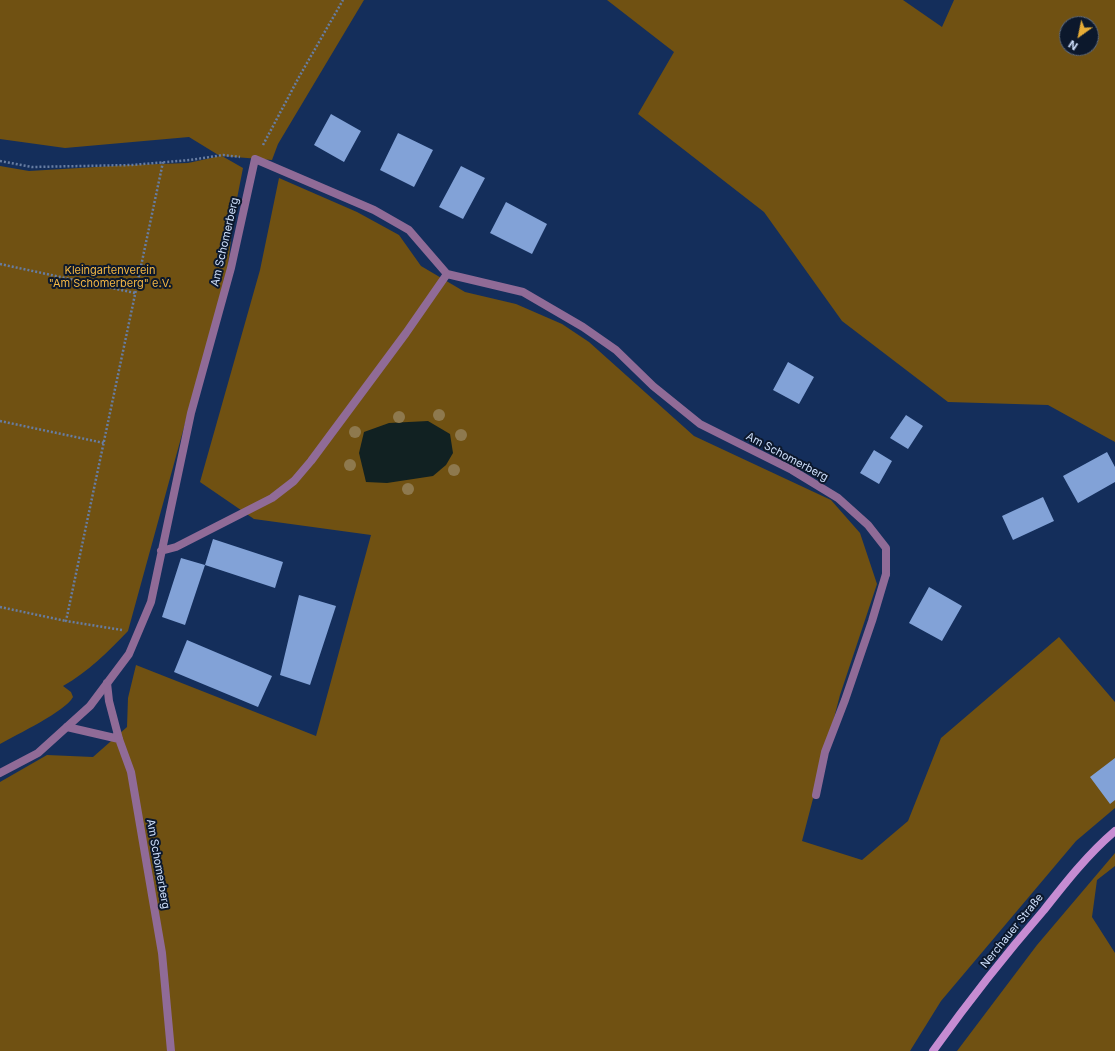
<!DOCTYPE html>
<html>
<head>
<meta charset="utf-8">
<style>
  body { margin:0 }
  #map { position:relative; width:1115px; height:1051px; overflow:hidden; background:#142e5b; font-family:Inter,sans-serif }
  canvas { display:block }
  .north { position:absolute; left:1059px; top:16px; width:40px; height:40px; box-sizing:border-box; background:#0c182c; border:1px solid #5a687f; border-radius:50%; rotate:213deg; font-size:11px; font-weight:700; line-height:16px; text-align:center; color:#cfe0fc }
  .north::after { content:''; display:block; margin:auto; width:14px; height:18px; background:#e7ac36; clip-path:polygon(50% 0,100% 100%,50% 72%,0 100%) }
</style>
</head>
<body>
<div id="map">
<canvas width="1115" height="1051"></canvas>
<div class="north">N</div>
</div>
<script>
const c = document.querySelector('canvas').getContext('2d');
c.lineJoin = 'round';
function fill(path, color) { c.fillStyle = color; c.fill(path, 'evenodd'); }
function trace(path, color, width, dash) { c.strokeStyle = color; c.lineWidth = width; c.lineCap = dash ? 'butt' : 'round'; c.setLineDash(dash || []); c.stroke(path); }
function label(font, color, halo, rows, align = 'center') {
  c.font = font + ' Inter,sans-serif'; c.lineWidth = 4; c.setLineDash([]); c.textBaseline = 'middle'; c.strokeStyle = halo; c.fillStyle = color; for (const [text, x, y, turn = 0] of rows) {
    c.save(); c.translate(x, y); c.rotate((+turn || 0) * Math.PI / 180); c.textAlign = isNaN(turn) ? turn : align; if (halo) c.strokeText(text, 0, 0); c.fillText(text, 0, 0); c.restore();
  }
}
const green = new Path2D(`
  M0,0H364L278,144L272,160L222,156L243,168L233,219L228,267L128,631C109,651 88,672 63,686L71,692L73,697C66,711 16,735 0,744V166L29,171L129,165L188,163L220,156L189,137L65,148L0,139Z
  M607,0H903L942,27L954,0H1115V442L1048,405L948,402L842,321L764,212L638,114L674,52ZM1067,24H1091V48H1067Z
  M279,178L357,212L399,235L421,266L465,292L516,304L562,324L589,342L694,436L831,500L860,533L877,584L840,695L802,841L862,860L908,821L941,738L1059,637L1115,702V808L1076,841L941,1001L910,1051H0V782L47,755L93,757L127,727L128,698L136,665L316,736L371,535L254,519L200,482L260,270Z
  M1115,853V866L1097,880L1092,917L1115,953V1051H957L1037,945Z`);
const water = new Path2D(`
  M428,421L450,434L453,453L446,465L433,476L387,483L366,482L359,453L364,432L389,423Z`);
const building = new Path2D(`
  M331,114L361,131L344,162L314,145Z
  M398,133L433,150L414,187L380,170Z
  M461,166L485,178L463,219L439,207Z
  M506,202L547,224L532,254L490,233Z
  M788,362L814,377L799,404L773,390Z
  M906,415L923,426L908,449L890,438Z
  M874,450L892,461L879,484L860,473Z
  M1107,452L1115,467V482L1078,503L1063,476Z
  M1043,497L1054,521L1013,540L1002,516Z
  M213,539L283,562L275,588L205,565L185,625L162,617L181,558L205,565Z
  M929,587L962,606L942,641L909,623Z
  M299,595L336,606L310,685L280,675Z
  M187,640L272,676L258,707L174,672Z
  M1115,758V800L1110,804L1090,777Z`);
const path = new Path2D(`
  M263,145L299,77L343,0
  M0,161L32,167L132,165L190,160L223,155L240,157
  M0,264L135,293
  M0,421L104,443
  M0,607L66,621
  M122,630L66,621L163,162`);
const lane = new Path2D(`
  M107,683L109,701L119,739L131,772L152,895L162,953L171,1051
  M67,727L119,739
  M816,795L825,752L845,700L872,621L886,574`);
const street = new Path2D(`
  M161,551L176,547L272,498L294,481L311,461L406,333L447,274L523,292L583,327L616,350L653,386L700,424L792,470L838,498L868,525L886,548V574
  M0,773L38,753L90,706L129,654L151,602L191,413L231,268L255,159L374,210L409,230L447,274`);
const secondary = new Path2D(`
  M933,1051C968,1002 1005,955 1044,910C1066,882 1088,854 1115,831`);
const trees = [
  [439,415],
  [399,417],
  [355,432],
  [461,435],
  [350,465],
  [454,470],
  [408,489]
];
const streetNames = [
  ["Am Schomerberg",225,242,-77],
  ["Am Schomerberg",787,457,28],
  ["Am Schomerberg",158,864,80],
  ["Nerchauer Straße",1012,931,-51]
];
const parkNames = [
  ["Kleingartenverein",110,271],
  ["\"Am Schomerberg\" e.V.",110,284]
];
fill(green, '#705112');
fill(water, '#112122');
fill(building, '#82a2d7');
trace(path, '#677da2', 2.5, [2, 2]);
trace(lane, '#906b97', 8);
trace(street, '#906b97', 8);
trace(secondary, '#c68cd2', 8);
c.fillStyle = '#8e794e';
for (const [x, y] of trees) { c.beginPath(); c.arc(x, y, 6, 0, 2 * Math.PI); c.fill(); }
label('11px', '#cfe0fc', '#0c182c', streetNames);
label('11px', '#f2b644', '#0c182c', parkNames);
</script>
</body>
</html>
